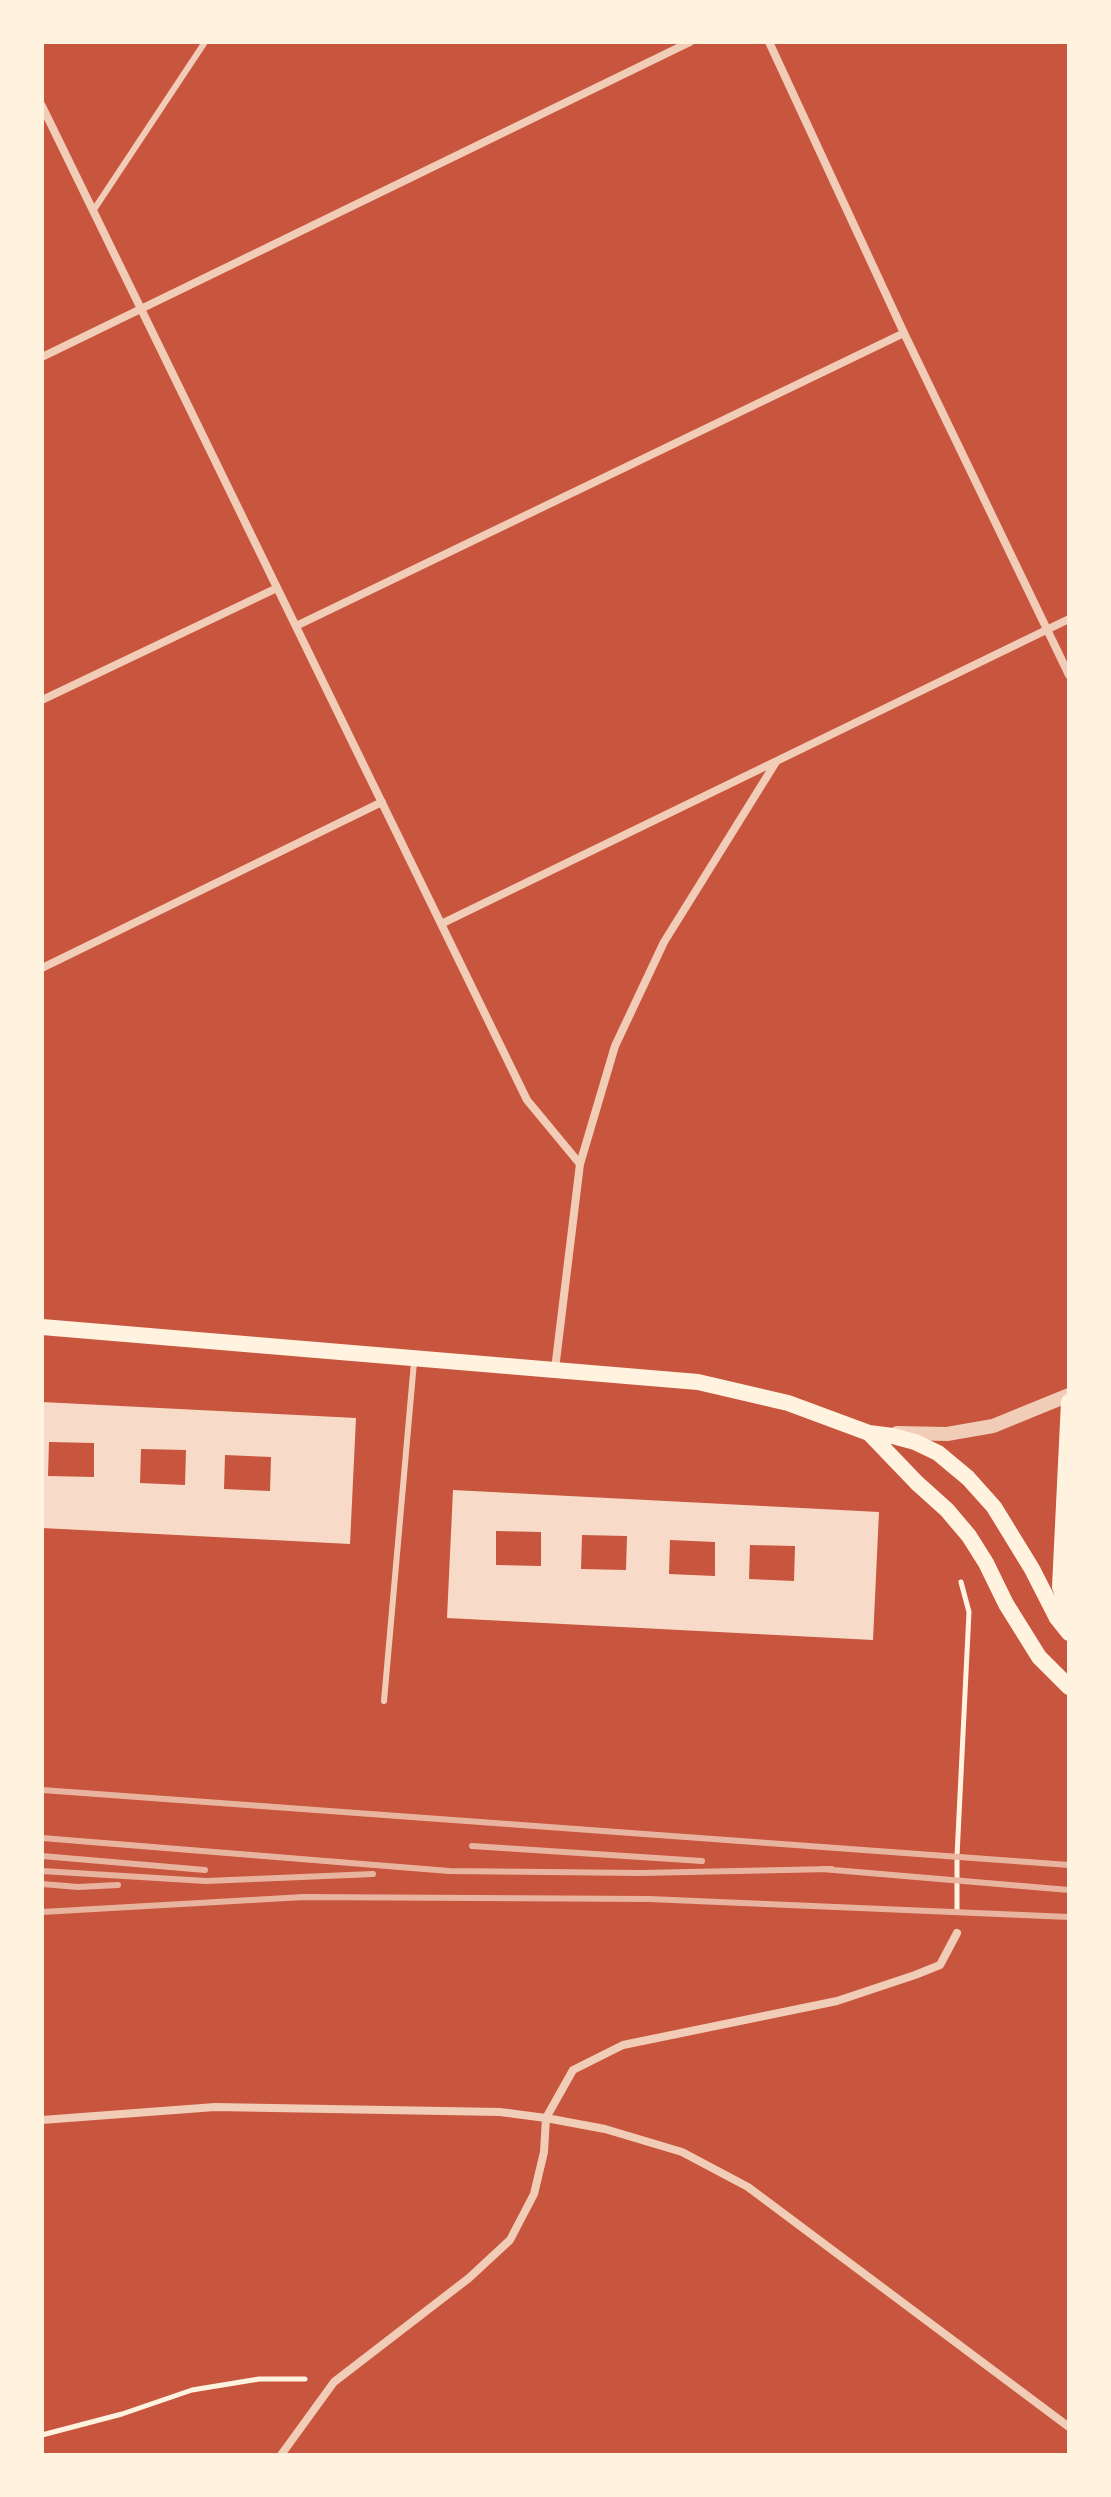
<!DOCTYPE html>
<html>
<head>
<meta charset="utf-8">
<style>
  body { margin:0 }
  #map { position:relative; width:1111px; height:2497px; overflow:hidden; background:#c8553d; font-family:"Golos Text",sans-serif }
  canvas { display:block }
  .frame { position:absolute; inset:0; border:44px solid #fff3e0; pointer-events:none }
</style>
</head>
<body>
<div id="map">
<canvas width="1111" height="2497"></canvas>
<div class="frame"></div>
</div>
<script>
const c = document.querySelector('canvas').getContext('2d');
c.lineJoin = 'round';
function fill(path, color) { c.fillStyle = color; c.fill(path, 'evenodd'); }
function trace(path, color, width, dash) { c.strokeStyle = color; c.lineWidth = width; c.lineCap = dash ? 'butt' : 'round'; c.setLineDash(dash || []); c.stroke(path); }
const building = new Path2D(`
  M42,1402L356,1418L350,1544L42,1528ZM49,1442L94,1443V1477L48,1476ZM141,1449L186,1450L185,1485L140,1483ZM225,1455L271,1457L270,1491L224,1489Z
  M453,1490L879,1512L873,1640L447,1618ZM496,1531L541,1532V1566L496,1565ZM582,1535L627,1536L626,1570L581,1569ZM670,1540L715,1542V1576L669,1574ZM750,1545L795,1546L794,1581L749,1579Z`);
const path = new Path2D(`
  M957,1910V1856L969,1612L961,1582
  M42,2435L122,2414L192,2390L259,2379H305`);
const service = new Path2D(`
  M93,211L205,42
  M384,1701L414,1362`);
const minor = new Path2D(`
  M769,42L904,333L1069,675
  M42,106L527,1100L580,1164
  M42,357L690,42
  M296,626L904,333
  M42,700L277,588
  M441,924L1069,619
  M42,968L382,802
  M555,1369L580,1164L615,1046L664,942L776,762
  M42,2120L215,2107L500,2112L546,2118L605,2129L682,2152L748,2187L1069,2427
  M281,2455L334,2382L469,2278L510,2240L534,2194L544,2152L546,2118L573,2070L623,2045L837,2001L915,1975L940,1965L957,1933`);
const tertiary = new Path2D(`
  M897,1433L947,1434L993,1426L1069,1395`);
const secondary = new Path2D(`
  M42,1327L698,1382L788,1403L869,1433L893,1436L915,1442L938,1453L968,1478L994,1507L1032,1569L1057,1618L1069,1633
  M1069,1402L1060,1587L1069,1611
  M869,1433L917,1483L947,1510L969,1536L986,1563L1006,1604L1039,1657L1069,1687`);
const rail = new Path2D(`
  M42,1790L1069,1865
  M42,1838L449,1871L641,1873L832,1869
  M472,1846L702,1861
  M42,1856L205,1870
  M822,1869L1069,1890
  M42,1871L206,1881L373,1874
  M42,1884L78,1887L118,1885
  M42,1912L304,1897L649,1899L1069,1917`);
fill(building, '#f7dbc8');
trace(path, '#fff3e0', 5);
trace(service, '#f1ccb7', 6);
trace(minor, '#f1ccb7', 8);
trace(tertiary, '#f1ccb7', 14);
trace(secondary, '#fff3e0', 16);
trace(rail, '#e9b49f', 6);
</script>
</body>
</html>
